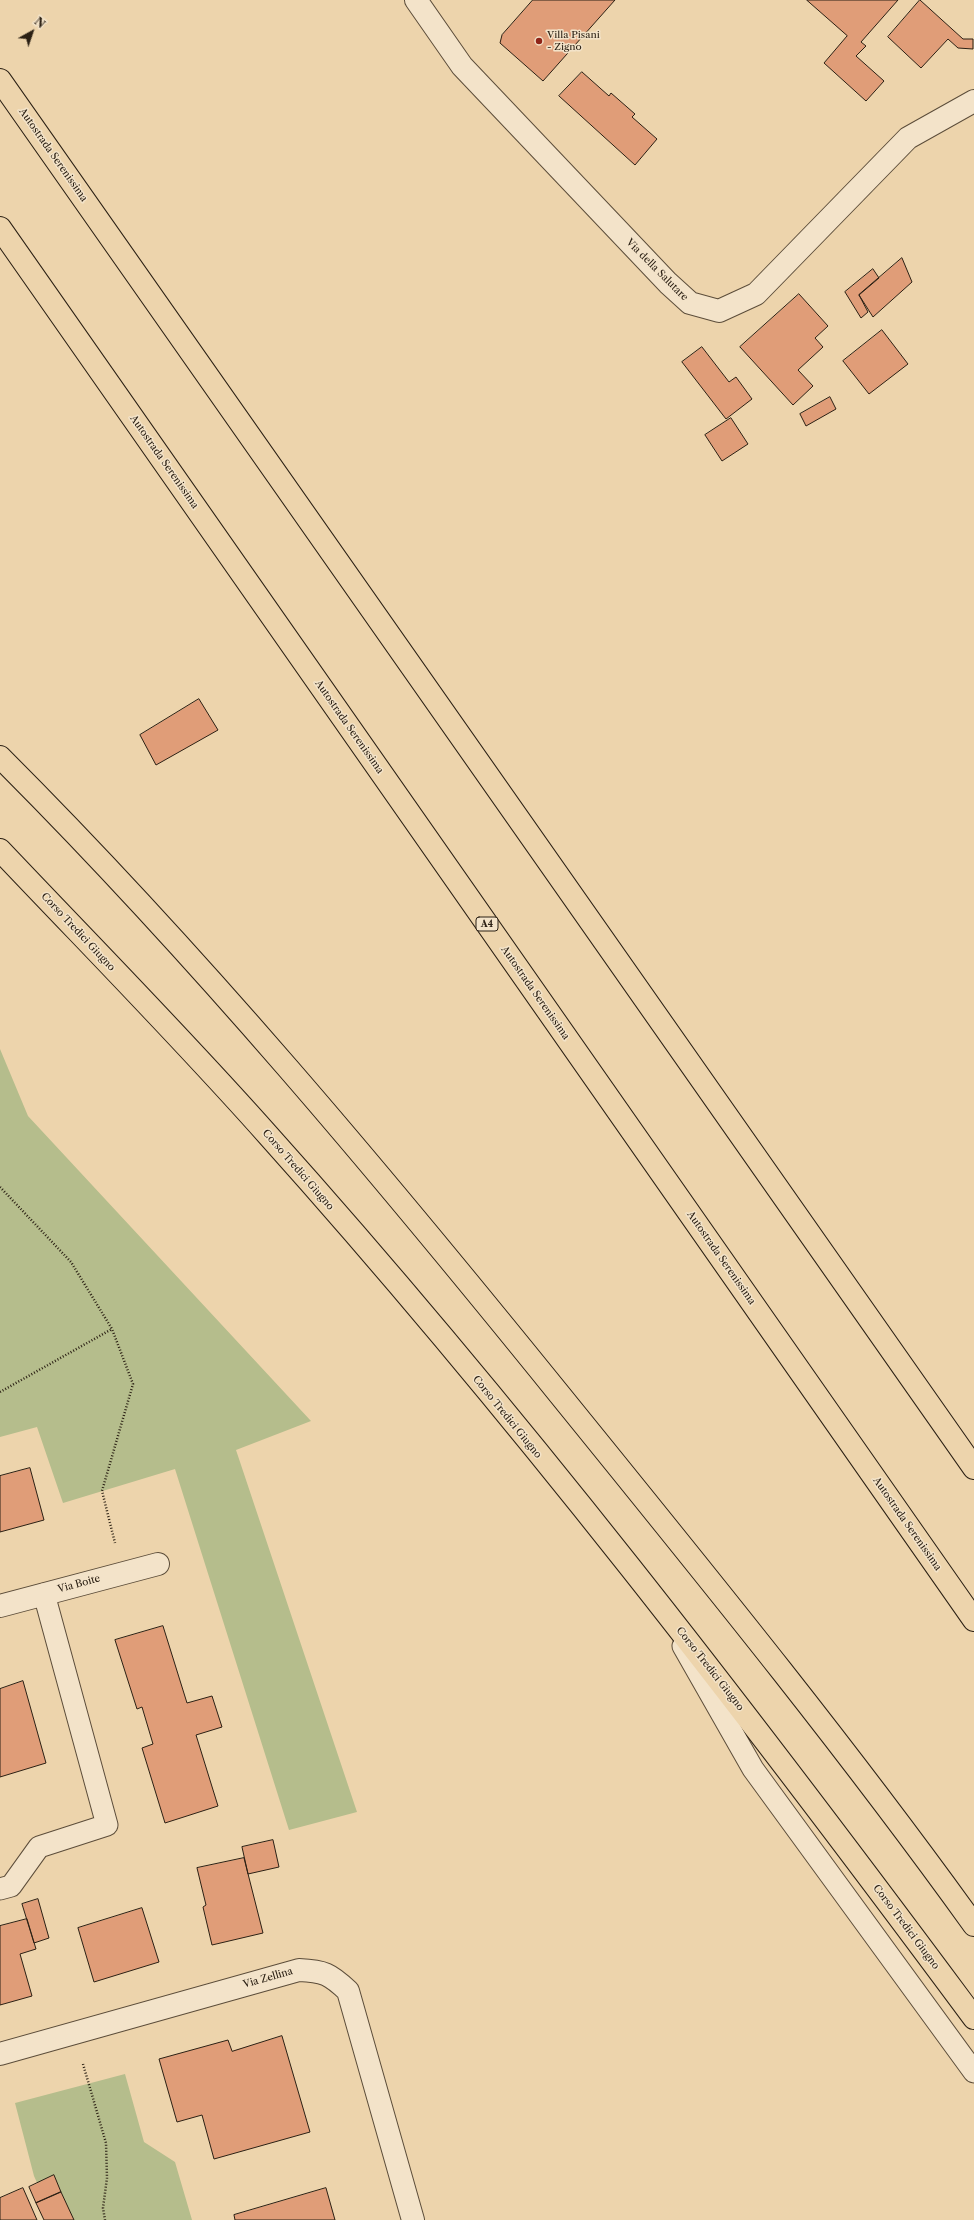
<!DOCTYPE html>
<html>
<head>
<meta charset="utf-8">
<style>
  body { margin:0 }
  #map { position:relative; width:974px; height:2220px; overflow:hidden; background:#edd4ac; font-family:"Libre Caslon Text",serif }
  canvas { display:block }
  .north { position:absolute; left:12px; top:12px; width:40px; height:40px; -webkit-text-stroke:3px #f3e3c9; paint-order:stroke; rotate:40deg; font-size:11px; font-weight:700; line-height:16px; text-align:center; color:#2b2014 }
  .north::after { content:''; display:block; margin:auto; width:14px; height:18px; background:#2b2014; clip-path:polygon(50% 0,100% 100%,50% 72%,0 100%) }
</style>
</head>
<body>
<div id="map">
<canvas width="974" height="2220"></canvas>
<div class="north">N</div>
</div>
<script>
const c = document.querySelector('canvas').getContext('2d');
c.lineJoin = 'round';
function fill(path, color) { c.fillStyle = color; c.fill(path, 'evenodd'); }
function trace(path, color, width, dash) { c.strokeStyle = color; c.lineWidth = width; c.lineCap = dash ? 'butt' : 'round'; c.setLineDash(dash || []); c.stroke(path); }
function label(font, color, halo, rows, align = 'center') {
  c.font = font + ' "Libre Caslon Text",serif'; c.lineWidth = 3; c.setLineDash([]); c.textBaseline = 'middle'; c.strokeStyle = halo; c.fillStyle = color; for (const [text, x, y, turn = 0] of rows) {
    c.save(); c.translate(x, y); c.rotate((+turn || 0) * Math.PI / 180); c.textAlign = isNaN(turn) ? turn : align; if (halo) c.strokeText(text, 0, 0); c.fillText(text, 0, 0); c.restore();
  }
}
const green = new Path2D(`
  M0,1049L28,1116L311,1421L236,1450L357,1812L289,1830L175,1469L63,1503L37,1427L0,1437Z
  M125,2074L144,2142L175,2162L192,2220H54L34,2176L15,2103Z`);
const building = new Path2D(`
  M533,0H615L543,81L500,43L502,35Z
  M807,0H898L861,42L866,46L856,56L884,81L866,101L824,63L847,36Z
  M920,0L963,39H973V49L958,48L948,39L921,68L888,37Z
  M582,72L609,96L611,93L635,114L632,117L657,139L635,165L559,96Z
  M902,258L912,282L873,317L859,295Z
  M873,269L879,278L859,295L868,312L861,318L845,292Z
  M799,294L828,326L815,338L823,347L798,370L813,386L793,405L740,347Z
  M882,330L908,364L869,394L843,361Z
  M702,347L729,382L736,377L752,399L726,419L682,362Z
  M830,397L836,409L806,426L800,414Z
  M731,418L748,444L722,461L705,435Z
  M199,699L218,730L156,765L140,735Z
  M30,1468L44,1520L0,1532V1476Z
  M163,1626L187,1703L212,1696L222,1727L196,1735L218,1806L165,1823L142,1748L153,1744L142,1707L137,1709L115,1640Z
  M23,1681L46,1763L0,1777V1689Z
  M273,1840L279,1867L248,1874L242,1847Z
  M244,1858L263,1933L212,1945L203,1907L206,1905L197,1868Z
  M38,1899L49,1938L34,1943L22,1904Z
  M142,1908L159,1962L94,1982L78,1928Z
  M27,1919L36,1949L20,1954L32,1996L0,2005V1926Z
  M282,2036L310,2132L214,2159L202,2115L177,2122L159,2059L228,2040L232,2051Z
  M54,2175L61,2192L36,2203L29,2187Z
  M23,2188L37,2220H0V2198Z
  M326,2188L335,2220H235L234,2215Z
  M61,2192L74,2220H44L36,2203Z`);
const path = new Path2D(`
  M0,1187L71,1262L112,1329L133,1384L102,1491L115,1543
  M0,1392L112,1329
  M83,2064L106,2143L107,2178L103,2208L105,2220`);
const lane = new Path2D(`
  M683,1646L753,1769L974,2072
  M0,1889L11,1886L39,1847L107,1825L44,1594`);
const street = new Path2D(`
  M416,0L462,66L668,283L690,303L719,311L756,294L908,138L974,101
  M0,1606L158,1564
  M0,2054L299,1970C324,1971 330,1974 348,1991L413,2220`);
const highway = new Path2D(`
  M0,80L974,1468
  M0,228L974,1620
  M0,757C200,957 382,1175 560,1395C701,1569 843,1743 974,1925
  M0,850C89,944 181,1037 267,1134C519,1415 749,1715 974,2018`);
const markers = [
  [539,41,4,"#8f2418"]
];
const shields = [
  [487,924,22]
];
const shieldNames = [
  ["A4",487,924]
];
const poiNames = [
  ["Villa Pisani",547,35],
  ["- Zigno",547,47]
];
const streetNames = [
  ["Autostrada Serenissima",53,155,55],
  ["Via della Salutare",657,270,45],
  ["Autostrada Serenissima",164,462,55],
  ["Autostrada Serenissima",349,727,55],
  ["Corso Tredici Giugno",78,932,47],
  ["Autostrada Serenissima",535,993,55],
  ["Corso Tredici Giugno",298,1170,49],
  ["Autostrada Serenissima",721,1258,55],
  ["Corso Tredici Giugno",507,1417,51],
  ["Autostrada Serenissima",907,1524,55],
  ["Via Boite",79,1584,-15],
  ["Corso Tredici Giugno",710,1669,52],
  ["Corso Tredici Giugno",906,1927,53],
  ["Via Zellina",268,1978,-16]
];
fill(green, '#b5bd8c');
fill(building, '#e09d78');
trace(building, '#2b2014', 1);
trace(lane, '#5c4d3a', 23);
trace(street, '#5c4d3a', 24);
trace(highway, '#2b2014', 24);
trace(path, '#2b2014', 2.5, [1, 2]);
trace(lane, '#f3e3c9', 21);
trace(street, '#f3e3c9', 22);
trace(highway, '#edd4ac', 22);
for (const [x, y, r, color] of markers) { const dot = new Path2D(); dot.arc(x, y, r, 0, 2 * Math.PI); c.fillStyle = color; c.fill(dot); trace(dot, '#f3e3c9', 1.5); }
for (const [x, y, w] of shields) { const box = new Path2D(); box.roundRect(x - w / 2, y - 7, w, 14, 3); c.fillStyle = '#f3e3c9'; c.fill(box); trace(box, '#2b2014', 1); }
label('bold 9px', '#2b2014', null, shieldNames);
label('10px', '#2b2014', '#f3e3c9', poiNames, 'left');
label('10px', '#2b2014', '#f3e3c9', streetNames);
</script>
</body>
</html>
